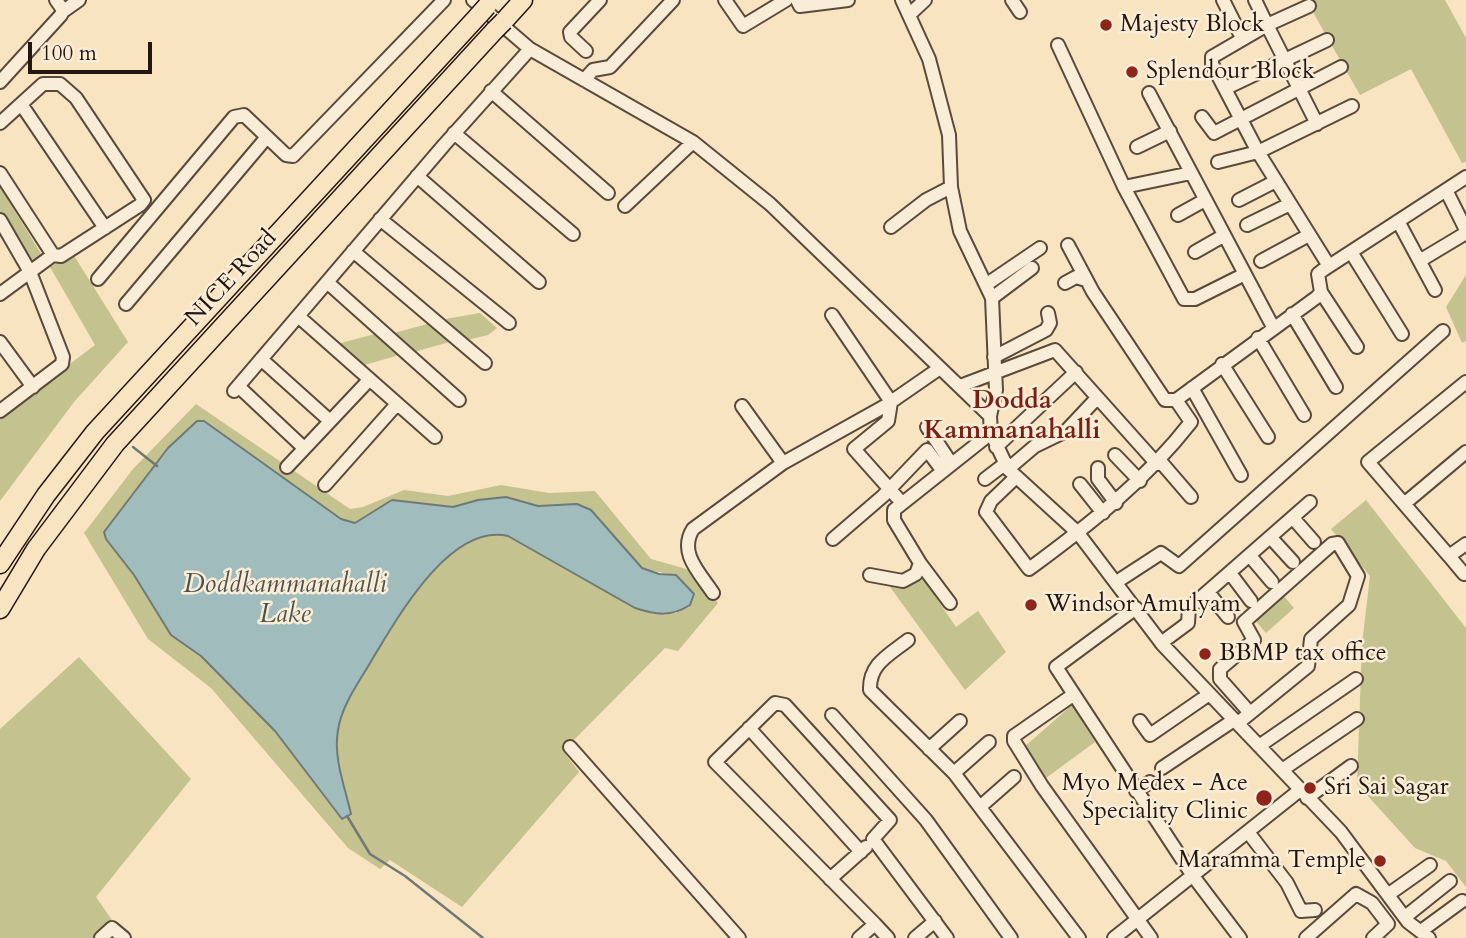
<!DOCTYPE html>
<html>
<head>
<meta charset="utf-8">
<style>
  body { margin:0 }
  #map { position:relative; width:1466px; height:938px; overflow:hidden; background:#f8e4c1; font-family:Cardo,serif }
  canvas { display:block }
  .scale { position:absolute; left:28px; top:42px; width:124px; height:32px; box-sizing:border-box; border:4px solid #251610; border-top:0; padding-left:9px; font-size:21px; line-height:24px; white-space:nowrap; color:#251610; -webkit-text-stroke:5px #faedd7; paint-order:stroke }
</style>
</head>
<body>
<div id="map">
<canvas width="1466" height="938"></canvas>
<div class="scale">100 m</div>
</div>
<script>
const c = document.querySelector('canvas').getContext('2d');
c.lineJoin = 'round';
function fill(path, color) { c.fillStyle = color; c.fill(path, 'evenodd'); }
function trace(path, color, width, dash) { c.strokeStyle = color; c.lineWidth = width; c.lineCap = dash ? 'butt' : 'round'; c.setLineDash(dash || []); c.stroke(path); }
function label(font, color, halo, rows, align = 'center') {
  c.font = font + ' Cardo,serif'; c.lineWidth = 5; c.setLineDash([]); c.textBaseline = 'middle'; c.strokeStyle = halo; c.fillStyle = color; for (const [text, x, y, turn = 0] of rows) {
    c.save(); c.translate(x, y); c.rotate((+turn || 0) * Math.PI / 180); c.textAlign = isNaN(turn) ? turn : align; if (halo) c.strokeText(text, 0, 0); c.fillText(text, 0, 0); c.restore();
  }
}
const green = new Path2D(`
  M1306,0H1445L1466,38V162L1462,163L1411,69L1360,95Z
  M0,187L43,257L32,266L16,233L0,212Z
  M73,254L128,342L74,402L0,501V417L95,345L50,267Z
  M1466,275V341L1462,343L1446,307Z
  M480,313L497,328L488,335L467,340L445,319Z
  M431,323L453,341L414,352L394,333Z
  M379,333L403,354L361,366L337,344Z
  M196,404L350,509L363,507L404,490L448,496L501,485L549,493L595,491L651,559L690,570L718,603L678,651L665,648L563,751L579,772L462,907L390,860L380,869L348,848L211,688L148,639L84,533L133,469ZM197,421H204L341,519L355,523L392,500L453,507L478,500L506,497L538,507L578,504L642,569L676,575L677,613L654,614L635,608L508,536C450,523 398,617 374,657C360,680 343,703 338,729C332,758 339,790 341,819L275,731L201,656L171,635L134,575L106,539Z
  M1366,500L1466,628V887L1446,861L1415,848L1357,784L1362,644L1370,576L1331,529Z
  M924,580L956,627L978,611L1006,652L965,690L890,587Z
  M1282,594L1294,608L1266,633L1254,619Z
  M79,657L191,779L96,897L112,920L93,938H0V729Z
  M1072,705L1095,742L1046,778L1023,748Z`);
const water = new Path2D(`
  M197,421H204L341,519L355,523L392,500L453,507L478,500L506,497L538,506L577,504L591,510L642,568L659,574L676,575L694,594L690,605C671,617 656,615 635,608L508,536C450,523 398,617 373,658C360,681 342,704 338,730C333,758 345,787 351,814L342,819L275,731L201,656L171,635L134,575L106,539L104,532L168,448Z`);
const stream = new Path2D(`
  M133,447L157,466
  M347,816L370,854L405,876L483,938`);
const minor = new Path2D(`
  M473,0L530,49L693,142L770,204L990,416
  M725,0L743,26L786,0
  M797,0L800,6L848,0
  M902,0L929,59L949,135L951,187L960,231L992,298L996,390L990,416L991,433L1008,469L1078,533L1162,644L1341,832L1408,922L1429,938
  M1012,0L1020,12
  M1223,0L1242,38
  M1255,0L1267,25L1309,6
  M62,12L79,0
  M910,14L925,0
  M1058,45L1124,187L1191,173
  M586,51L571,37L570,32L600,0
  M584,80L593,70L610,67L673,0
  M0,82L61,15L63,10L56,0
  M1226,88L1327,40
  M491,91L608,193
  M1149,93L1273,327
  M21,104L105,228
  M1202,117L1214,133L1341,67
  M0,123L43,84H60L76,98L144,200L140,205L61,256L53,255L0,294
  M1317,124L1267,25L1212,57V64L1258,152L1329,266
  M454,133L573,234
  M1137,147L1170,131
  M1218,162L1258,152L1352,106
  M0,173L53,255
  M417,176L539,282
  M1124,187L1184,299H1195L1243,275
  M1446,190L1466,230
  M1239,200L1276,181
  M625,206L693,142
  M1178,215L1205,200
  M380,219L509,323
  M0,220L30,272L63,357L62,364L0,411
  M1398,221L1435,290
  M1247,225L1290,204
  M891,227L926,200L951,187
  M1068,245L1093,292L1165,400H1176
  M353,251L485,363
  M1195,252L1223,236
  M1351,252L1402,334
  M1421,260L1466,233
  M1261,261L1309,235
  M98,279L234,117L244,115L286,155L293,156L444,0
  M327,282L459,400
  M1065,283L1076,277L1086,280
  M987,284L1040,248
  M1321,292L1357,347
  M992,298L1032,268
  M126,304L267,137
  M1292,314L1336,387
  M832,315L891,402L888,421L854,449L902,503
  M298,316L435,437
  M1258,338L1304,415
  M0,342L33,387
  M994,357L1046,330L1050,323L1048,313
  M261,359L330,421
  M1222,364L1268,437
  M1466,382L1368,462L1449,556L1466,544
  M238,386L304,448
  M960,386L1055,350L1157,464
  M1192,388L1241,475
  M234,391L444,145L530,49
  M742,406L783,463
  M927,427L951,463
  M996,447L1076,372
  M1115,455L1140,481
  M1160,461L1191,497
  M287,467L369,380
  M1098,468V479L1116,503
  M1008,469L1035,446L1066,431L1097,398
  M1015,478L991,501L986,512L1029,569C1089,525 1145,481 1191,422L1176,400L1317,297L1321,292L1318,274L1323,270L1466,177
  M985,479L1006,463
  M1080,484L1103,513
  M325,485L397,404
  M1404,504L1466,452
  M1293,518L1314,542
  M833,539L883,496L927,450L942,470
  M1272,539L1293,562
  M1250,556L1272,582
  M1449,556L1464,574
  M920,563L950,603
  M1230,573L1251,601
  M870,575L903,581L916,574L920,563L894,520V510L991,433
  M1118,581L1161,553L1179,566L1443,331
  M1208,592L1228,617
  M713,593C700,573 678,553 693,529L783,463L885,406L940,368
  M1136,608L1056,667L1193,876L1240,938
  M908,640C889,655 869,664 870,690L954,773L1079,938
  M1161,643L1188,623L1189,608L1310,502
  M1073,695L1014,736V741L1042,786L1151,938
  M832,715L926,820L1011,938
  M1140,721L1150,735L1205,697L1207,691
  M1238,723L1308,666L1311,639L1349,605L1358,576L1338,543L1332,544L1244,622L1254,640L1220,669V679L1250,713
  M749,728L861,852
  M1259,746L1356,679
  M570,747L739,938
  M929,749L960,721
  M1162,768L1234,720
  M1282,770L1357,719
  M954,773L989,742
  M1136,791L1150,782
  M1307,798L1351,766
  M981,806L1014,777
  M1248,832L1287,883L1301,911L1315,910
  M830,879L866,847
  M1389,894L1430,865
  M1405,917L1450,881
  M875,924L715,762L775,703L785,705L890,820L873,839L947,938
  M1421,931L1462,901
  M101,938L112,928L124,938
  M859,938L875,924L888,938
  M915,938L935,921
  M1114,938L1300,790
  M1306,938L1356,894L1372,903L1388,924L1373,938`);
const highway = new Path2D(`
  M504,21L523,0
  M0,564L46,495L95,432L479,15
  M0,609L36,549L115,444L495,30`);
const highwayBridge = new Path2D(`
  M479,15L487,6
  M495,30L504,21`);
const markers = [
  [1106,25,7,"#8f2418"],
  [1132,72,7,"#8f2418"],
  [1031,605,7,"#8f2418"],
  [1205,654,7,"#8f2418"],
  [1310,788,7,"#8f2418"],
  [1264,798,9,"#8f2418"],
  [1380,861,7,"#8f2418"]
];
const poiNames = [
  ["Majesty Block",1120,25],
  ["Splendour Block",1146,72],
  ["Windsor Amulyam",1045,605],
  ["BBMP tax office",1219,654],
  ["Myo Medex - Ace",1248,784,"right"],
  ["Speciality Clinic",1248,812,"right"],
  ["Sri Sai Sagar",1324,788],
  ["Maramma Temple",1366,861,"right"]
];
const streetNames = [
  ["NICE Road",232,279,-47]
];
const neighbourhoodNames = [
  ["Dodda",1012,402],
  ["Kammanahalli",1012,432]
];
const waterNames = [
  ["Doddkammanahalli",285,586],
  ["Lake",285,616]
];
fill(green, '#c4c28e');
fill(water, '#a1bcbc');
trace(water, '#6f7a77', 2);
trace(stream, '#6f7a77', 2.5);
trace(minor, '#5a4a3c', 16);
trace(highway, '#251610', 21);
trace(minor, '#faedd7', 12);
trace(highway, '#f8e4c1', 18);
trace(highwayBridge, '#251610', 21, []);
trace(highwayBridge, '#f8e4c1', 18);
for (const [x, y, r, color] of markers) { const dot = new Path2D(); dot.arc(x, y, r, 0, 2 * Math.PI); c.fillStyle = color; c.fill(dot); trace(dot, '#faedd7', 2.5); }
label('24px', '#251610', '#faedd7', poiNames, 'left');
label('24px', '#251610', '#faedd7', streetNames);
label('bold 26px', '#7a1f14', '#faedd7', neighbourhoodNames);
label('italic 26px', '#50504c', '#faedd7', waterNames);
</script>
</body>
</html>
